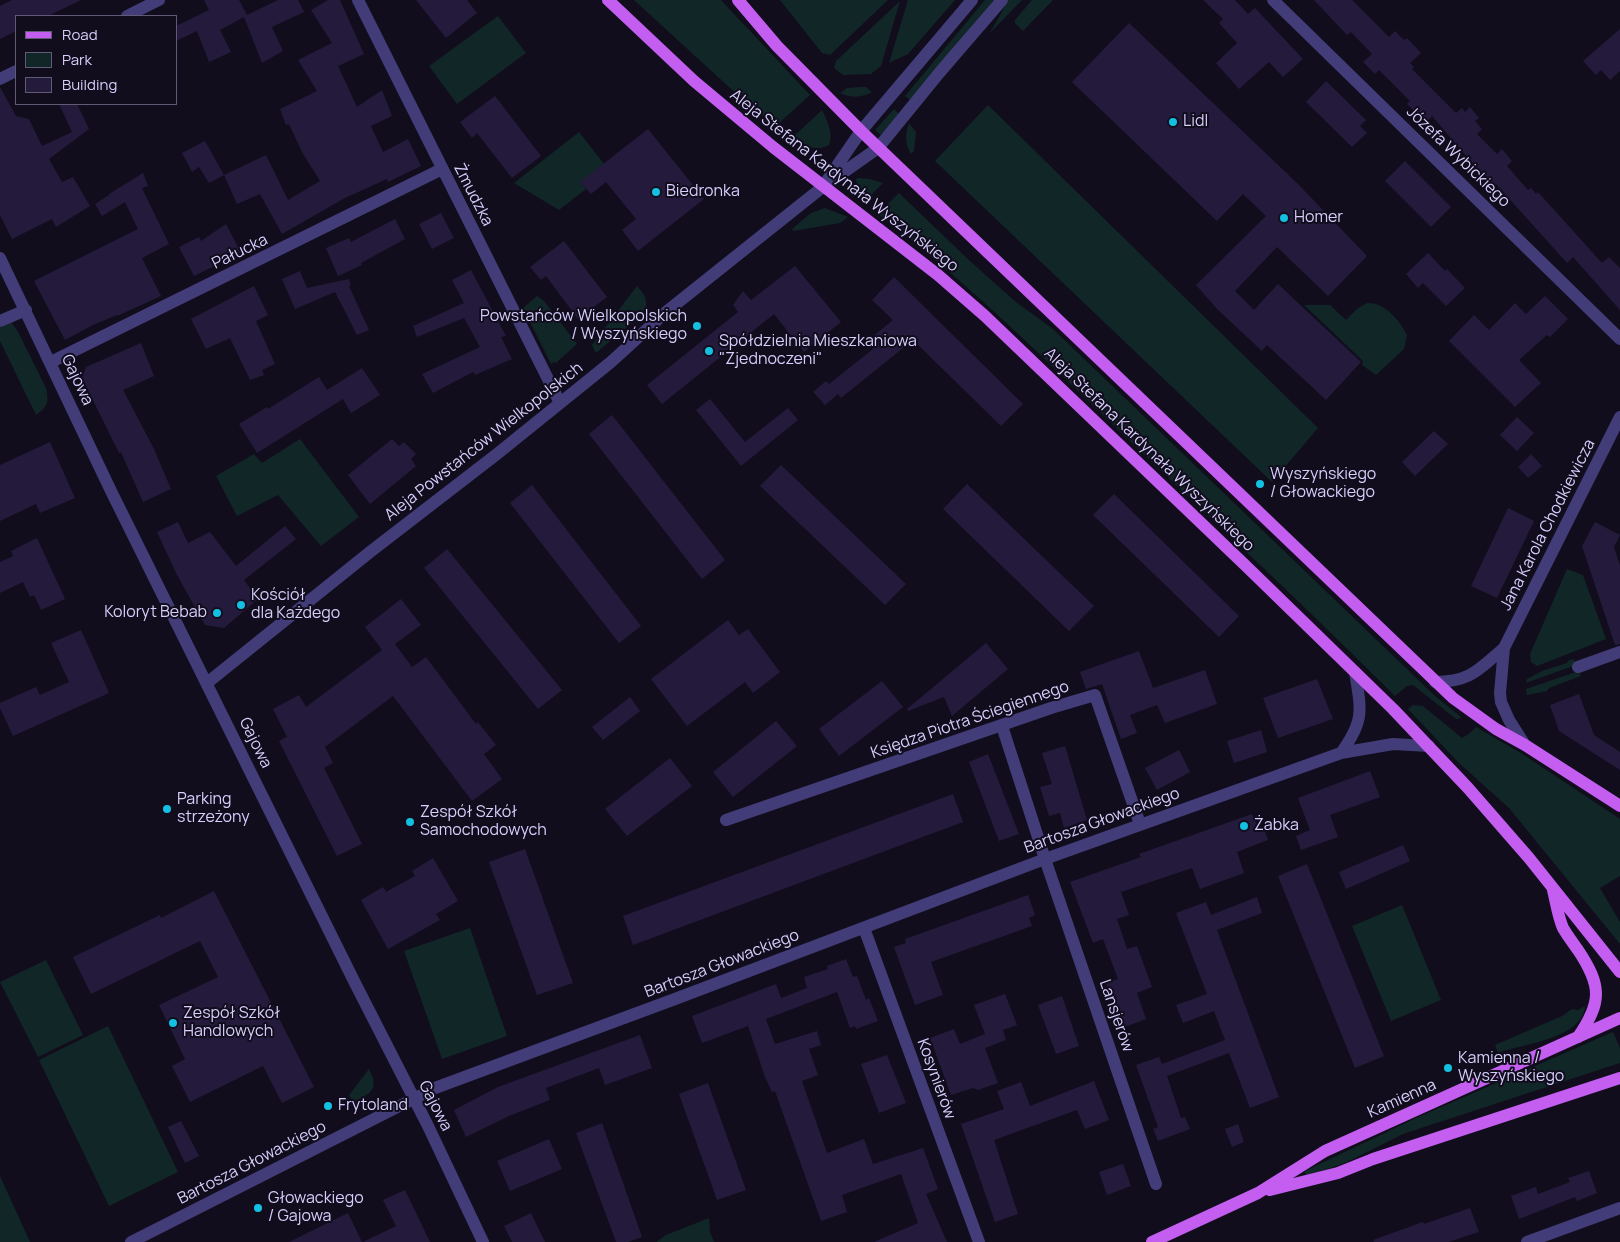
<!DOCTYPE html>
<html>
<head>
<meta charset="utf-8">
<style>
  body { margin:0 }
  #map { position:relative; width:1620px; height:1242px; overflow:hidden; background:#110d1d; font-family:Manrope,sans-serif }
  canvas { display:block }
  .legend { position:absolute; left:15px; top:15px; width:162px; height:90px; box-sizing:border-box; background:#110d1d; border:1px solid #605a76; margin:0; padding:6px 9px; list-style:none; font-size:15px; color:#d6cefb }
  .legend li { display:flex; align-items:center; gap:10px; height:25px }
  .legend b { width:25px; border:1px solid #605a76 }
</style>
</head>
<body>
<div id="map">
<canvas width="1620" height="1242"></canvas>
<ul class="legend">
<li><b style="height:6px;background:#c35ef1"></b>Road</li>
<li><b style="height:14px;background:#112626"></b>Park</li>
<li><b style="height:14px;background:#241b3c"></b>Building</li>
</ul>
</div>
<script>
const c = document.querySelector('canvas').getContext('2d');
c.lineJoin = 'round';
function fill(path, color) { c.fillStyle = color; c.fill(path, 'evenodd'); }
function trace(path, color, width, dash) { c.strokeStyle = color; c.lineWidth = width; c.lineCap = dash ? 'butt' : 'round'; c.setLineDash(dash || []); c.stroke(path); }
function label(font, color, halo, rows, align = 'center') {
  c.font = font + ' Manrope,sans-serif'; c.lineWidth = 4; c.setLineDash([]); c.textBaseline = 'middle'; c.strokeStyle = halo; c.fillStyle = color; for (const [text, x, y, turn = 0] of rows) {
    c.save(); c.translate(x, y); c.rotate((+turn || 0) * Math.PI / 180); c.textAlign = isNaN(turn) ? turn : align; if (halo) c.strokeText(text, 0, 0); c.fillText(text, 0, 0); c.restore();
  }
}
const green = new Path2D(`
  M634,0H721L810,95L776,126L730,88Z
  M780,0H888L830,55L822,53Z
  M908,0H955L908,54L889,63Z
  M985,0H994L910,100L905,96Z
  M1008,0H1022L989,34L998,19Z
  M1032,0H1053L1023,31L1015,23V20Z
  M900,1L881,66L871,74L843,75L834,68L836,61Z
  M498,16L526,53L457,104L429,66Z
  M860,87H866L872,92C862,98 850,98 840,93L847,88Z
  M988,105L1318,428L1272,482L935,161Z
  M894,109L899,114L881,135L875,130Z
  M822,110C827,120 834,134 829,145C818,152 801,146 792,138Z
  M909,123L916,132L914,151L911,154C905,144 905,134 909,123Z
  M579,132L604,164L581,183L586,189L559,210L514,183Z
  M858,178L870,179L883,183L865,201L857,185L856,179Z
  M899,193L971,262L1016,302L1053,329L1435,696L1461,717L1459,719H1456L1413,685L1407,686L1395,696C1309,610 1221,528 1133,444C1051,365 970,284 878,214Z
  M825,208L848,217L840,223L793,231L792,229L811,213Z
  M637,286C645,295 649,301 644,313L596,353L592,345Z
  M537,296L544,301L577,344L556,363L554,362L551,364L523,308Z
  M1367,303C1385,302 1400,321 1407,335L1404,349L1376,375L1362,365L1363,361L1304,305H1330L1346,320L1357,309Z
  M11,322L17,330L46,388C49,401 48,407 36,415L0,341V327Z
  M300,439L359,517L321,546L278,495L237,516L216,476L254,454L262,463Z
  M1567,569L1583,575L1606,639L1537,666L1531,662L1530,654Z
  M1574,659L1576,665L1526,683L1527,679L1542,671L1567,663L1569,660Z
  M1579,671L1581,676L1549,688L1547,691L1527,695L1526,689Z
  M1413,705L1423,706L1462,738L1469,734L1476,727L1524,755L1620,819V876L1600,888L1620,922V944L1509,808L1459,763L1408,709Z
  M1402,905L1441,1000L1391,1021L1352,926Z
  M470,928L507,1036L442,1059L404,951Z
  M46,960L83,1035L38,1057L0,982Z
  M1585,1006C1583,1039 1521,1044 1498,1053L1495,1045L1562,1016L1572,1009L1578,1010Z
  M108,1026L178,1172L109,1206L39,1060Z
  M1613,1032L1620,1048V1063L1403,1134L1345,1163L1307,1176L1305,1173V1171L1416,1118Z
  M369,1069C380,1090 371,1093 353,1102L349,1095Z
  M0,1176L30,1242H0Z
  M709,1218L710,1232L714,1242H656L666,1235Z`);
const building = new Path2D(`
  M12,0H81L48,16H16V31L0,39V6Z
  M204,0H239L247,15L278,0H298L304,12L272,27L283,51L262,63L244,17L220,30L231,52L209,62L197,31L176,41V26L209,10Z
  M328,0H340L364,54L338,66L357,107L382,90L392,116L371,126L383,152L408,139L421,166L388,182L387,179L345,198L282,234L260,194L237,204L224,175L266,155L288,200L320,181L302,152L289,124L286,125L280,109L317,91L298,60L332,43L311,10Z
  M416,0H467L477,13L446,38Z
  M1203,0H1235L1248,14L1255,8L1303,59L1283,77L1269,62L1239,89L1216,63L1237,43L1219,23L1223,19Z
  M1314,0H1352L1389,37L1395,31L1404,40L1407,38L1421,53L1410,63L1414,67L1412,69L1456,113L1462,108L1465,112L1470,107L1479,118L1475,121L1482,129L1477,134L1497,154L1502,149L1512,161L1507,166L1528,190L1531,188L1536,194L1538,192L1602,263L1609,257L1620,268V310L1573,257L1567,263L1496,184L1493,187L1432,116L1426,123L1407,104L1410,101L1379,70L1375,74L1363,62L1372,54L1351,32L1347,35Z
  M1129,23L1298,184L1367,256L1328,296L1277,247L1235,291L1254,310L1278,284L1361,362L1326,400L1267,345L1262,351L1218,310L1196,285L1266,216L1243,194L1217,221L1072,82Z
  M1620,29V71L1610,80L1601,70L1596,75L1583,61Z
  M1326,81L1366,120L1360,126L1367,133L1352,147L1306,102Z
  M0,87L16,116L29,119L42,146L72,132L59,104H77L89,129L49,159L62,182L73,177L90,206L56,227L52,219L12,239L0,215Z
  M495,96L541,156L512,178L477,133L472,138L460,122Z
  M648,129L704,199L638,251L622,230L636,219L606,182L591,194L580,182Z
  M205,141L224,175L209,183L199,167L192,172L182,153Z
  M1405,161L1451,207L1431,227L1385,181Z
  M143,173L148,186L142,188L169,244L142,258L161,296L117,316V315L93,325L65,340L34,281L138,229L125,202L102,216L95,204L109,195V194Z
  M441,213L454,238L432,249L419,224Z
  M395,219L405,239L361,263L362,265L338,276L326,248L349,238L351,242Z
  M226,224L241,253L194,276L179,247L199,237L201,241Z
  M564,241L607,297L578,319L546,276L541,280L530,267Z
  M1428,253L1445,271L1447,269L1465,288L1446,306L1423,283L1418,288L1406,274Z
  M795,266L841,322L804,352L774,314L662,404L647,385L738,312L733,305L743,291L751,300Z
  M471,270L506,336L501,337L512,359L475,375L473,372L433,393L422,374L480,347L464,318L417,337L413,326L464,303L452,280Z
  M300,271L307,288L349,279L351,285L349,286L369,330L357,335L335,292L295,309L282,279Z
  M894,277L1023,404L1001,426L913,340L841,398L838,394L825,405L813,392L826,381L829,384L873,349L867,341L893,320L872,300Z
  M254,286L268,315L256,321L275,364L262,370L264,375L250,380L230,338L206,349L191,319Z
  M1545,296L1568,319L1550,337L1547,335L1519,360L1541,383L1515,407L1449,341L1474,315L1489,330L1515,303L1526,314Z
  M141,343L154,376L123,390L154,449L171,489L143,502L121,452L119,453L82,378L86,367Z
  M362,368L380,395L351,413L343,399L257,453L239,424L267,407L268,409L319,377L327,390Z
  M710,399L745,442L788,408L798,420L741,466L696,410Z
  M612,415L725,560L702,579L589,434Z
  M1517,417L1534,433L1517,451L1500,435Z
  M1434,431L1448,444L1415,476L1402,462Z
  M392,439L399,446L404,442L416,454L411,459L416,466L370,504L348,475Z
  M50,442L75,498L40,513L36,504L0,521V465Z
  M1531,454L1542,466L1528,478L1518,467Z
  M781,465L906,584L885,605L760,486Z
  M967,484L1094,606L1069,631L943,509Z
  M532,485L641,626L619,643L510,503Z
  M1114,494L1239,616L1219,637L1093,515Z
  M1508,508L1534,521L1497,598L1471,586Z
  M178,522L188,543L210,532L236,566L285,526L296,539L244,580L258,599L224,628L205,625L177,575L157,532Z
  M1595,522L1620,535L1614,547L1620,565V644L1615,645L1582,546Z
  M37,538L65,599L41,610L34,595L30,597L23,582L0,593V562L13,556L11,551Z
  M447,549L562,690L538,709L424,568Z
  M401,599L421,625L395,644L412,667L426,657L476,724L478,722L496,745L484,754L502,779L472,801L393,696L325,747L333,763L324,768L362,844L337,856L279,741L287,737L273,709L299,695L306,707L382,650L365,627Z
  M728,620L739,635L748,629L780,672L753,693L745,682L687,726L651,679Z
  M81,630L109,693L13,736L0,708V703L36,687L40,695L69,682L51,643Z
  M986,643L1008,669L952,716L944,697L908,711L907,709Z
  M1139,651L1153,688L1205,670L1217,704L1165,723L1157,705L1130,715L1137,733L1121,739L1102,684L1086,689L1080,672Z
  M1317,679L1333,719L1278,738L1263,698Z
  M882,681L903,707L839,756L819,729Z
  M1579,694L1594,735L1620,752V770L1559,731L1550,705Z
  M630,697L640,711L603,740L592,727Z
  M776,721L797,746L733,797L713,772Z
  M1261,730L1267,752L1234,763L1227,741Z
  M1065,746L1087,820L1064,828L1060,813L1049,816L1040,787L1052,784L1042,753Z
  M1179,750L1190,772L1157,790L1145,768Z
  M988,754L1019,834L999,841L969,762Z
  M670,758L692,786L627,836L605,809Z
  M1370,771L1380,797L1330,815L1338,837L1301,850L1296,836L1310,830L1298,798Z
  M953,794L963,822L633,945L623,916Z
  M1252,814L1258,828L1263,826L1268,840L1237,852L1244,873L1200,889L1192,868L1121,892L1129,915L1117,919L1127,949L1137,946L1152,987L1137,993L1146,1019L1122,1028L1106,983L1118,979L1103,939L1093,943L1070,882L1141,857L1139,854Z
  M1403,845L1410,861L1346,889L1339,872Z
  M525,849L573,983L537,995L489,862Z
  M433,858L458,901L436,914L440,920L388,949L361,900L383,887L386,892L415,876L412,871Z
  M1307,864L1384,1056L1355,1068L1278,876Z
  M214,891L314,1087L282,1103L263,1066L190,1102L172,1066L185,1059L159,1005L218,977L200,941L91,994L73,957L160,915L161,918Z
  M1028,895L1035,915L1029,918L1032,926L931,962L943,995L915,1005L894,947L906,943L905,939Z
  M1257,897L1262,913L1217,930L1279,1097L1250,1108L1229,1053L1167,1076L1181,1118L1185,1117L1190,1129L1158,1141L1153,1129L1158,1127L1136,1065L1159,1057L1162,1064L1225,1040L1214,1011L1183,1023L1176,1005L1207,994L1176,913L1206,902L1211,915Z
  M846,959L853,977L857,976L866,1000L869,998L878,1021L856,1029L855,1026L850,1028L837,992L766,1019L775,1044L817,1031L821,1045L809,1049L818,1075L802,1081L827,1153L864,1139L873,1164L923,1148L938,1189L926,1194L947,1242H874L918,1223L901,1174L842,1195L847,1212L821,1221L775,1091L772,1092L765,1077L748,1026L702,1043L692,1016L776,984L781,998L807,988L804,977L828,969L827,966Z
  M1005,994L1017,1025L1003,1030L1006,1040L985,1048L998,1083L978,1090L973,1088L951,1095L930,1038L954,1029L960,1044L985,1034L974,1005Z
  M1062,996L1079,1046L1056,1054L1038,1005Z
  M640,1035L652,1068L605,1085L599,1068L546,1088L550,1100L509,1116L466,1137L454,1110L498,1087Z
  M887,1055L906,1103L879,1113L861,1064Z
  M1094,1081L1109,1120L1085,1129L1077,1110L994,1140L1018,1214L995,1222L961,1124L1004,1109L997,1091L1021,1082L1030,1106Z
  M708,1083L746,1190L717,1200L679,1094Z
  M181,1121L199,1156L185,1163L168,1127Z
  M602,1123L642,1237L628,1242H616L576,1133Z
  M1238,1124L1244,1142L1232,1147L1225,1129Z
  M549,1139L562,1169L510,1191L497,1161Z
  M1123,1164L1131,1186L1107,1195L1099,1172Z
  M1589,1171L1597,1193L1577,1201L1575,1197L1519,1219L1511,1196L1536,1187L1538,1194L1570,1182L1568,1178Z
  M405,1190L430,1242H363L396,1226L383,1200Z
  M1470,1208L1479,1232L1448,1242H1374L1373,1240L1423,1222L1424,1224Z
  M348,1213L362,1242H289Z
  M531,1213L545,1242H512L504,1226Z`);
const minor = new Path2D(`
  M358,0L560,403
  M1273,0L1620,339
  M127,16L159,0
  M0,79L16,71
  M0,258L111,491L355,983L428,1126L483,1242
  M0,321L26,310
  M51,362L442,169
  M1578,667L1620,652
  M207,683L370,552L497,454L611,362L666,312L824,186
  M1002,726L1045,859L1156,1184
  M1341,753C1365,720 1361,710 1355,672
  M726,820L1051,708L1095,695L1140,824
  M864,928L979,1242
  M131,1242L435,1088L675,999L1045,859L1341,753L1393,744L1429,746
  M1527,1242L1620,1208`);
const tertiary = new Path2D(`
  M828,179L861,131L972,0
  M824,186L878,148L940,72L1002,0
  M1435,682C1471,682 1479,669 1504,648
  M1525,745L1509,720L1501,702L1500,693L1504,648L1620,417`);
const primary = new Path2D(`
  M608,0L694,81L773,147L938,275L985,316L1246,566L1393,709L1468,788L1529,858L1620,972
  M738,0L777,46L861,131L1453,698L1496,729L1525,745L1620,806
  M1553,890C1556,902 1558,917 1563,928C1567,935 1573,943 1578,950C1602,986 1602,1002 1578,1037
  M1270,1190L1338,1173L1373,1159L1620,1078
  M1152,1242L1258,1193L1325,1151L1620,1018`);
const markers = [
  [1173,122,5,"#14c0e1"],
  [656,192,5,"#14c0e1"],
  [1284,218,5,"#14c0e1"],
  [697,326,5,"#14c0e1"],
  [709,351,5,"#14c0e1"],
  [1260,484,5,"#14c0e1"],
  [241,605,5,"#14c0e1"],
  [217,613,5,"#14c0e1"],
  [167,809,5,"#14c0e1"],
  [410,822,5,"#14c0e1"],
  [1244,826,5,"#14c0e1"],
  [173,1023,5,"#14c0e1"],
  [1448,1068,5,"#14c0e1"],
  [328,1106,5,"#14c0e1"],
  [258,1208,5,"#14c0e1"]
];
const poiNames = [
  ["Lidl",1183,122],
  ["Biedronka",666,192],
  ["Homer",1294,218],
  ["Powstańców Wielkopolskich",687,317,"right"],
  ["/ Wyszyńskiego",687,335,"right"],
  ["Spółdzielnia Mieszkaniowa",719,342],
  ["\"Zjednoczeni\"",719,360],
  ["Wyszyńskiego",1270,475],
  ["/ Głowackiego",1270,493],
  ["Kościół",251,596],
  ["dla Każdego",251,614],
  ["Koloryt Bebab",207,613,"right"],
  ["Parking",177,800],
  ["strzeżony",177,818],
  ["Zespół Szkół",420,813],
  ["Samochodowych",420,831],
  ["Żabka",1254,826],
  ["Zespół Szkół",183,1014],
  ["Handlowych",183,1032],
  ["Kamienna /",1458,1059],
  ["Wyszyńskiego",1458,1077],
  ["Frytoland",338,1106],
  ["Głowackiego",268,1199],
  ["/ Gajowa",268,1217]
];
const streetNames = [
  ["Józefa Wybickiego",1458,157,44],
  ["Aleja Stefana Kardynała Wyszyńskiego",844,181,38],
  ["Żmudzka",473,195,63],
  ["Pałucka",240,252,-26],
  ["Gajowa",77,380,65],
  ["Aleja Powstańców Wielkopolskich",484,442,-38],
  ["Aleja Stefana Kardynała Wyszyńskiego",1149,450,44],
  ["Jana Karola Chodkiewicza",1548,525,-63],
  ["Księdza Piotra Ściegiennego",970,720,-19],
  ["Gajowa",255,743,64],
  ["Bartosza Głowackiego",1102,821,-20],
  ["Bartosza Głowackiego",722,964,-21],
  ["Lansjerów",1116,1016,71],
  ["Kosynierów",936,1079,70],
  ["Kamienna",1402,1099,-24],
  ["Gajowa",435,1106,63],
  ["Bartosza Głowackiego",252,1163,-27]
];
fill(green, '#112626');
fill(building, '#241b3c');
trace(minor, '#423c78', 12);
trace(tertiary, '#423c78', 12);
trace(primary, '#c35ef1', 12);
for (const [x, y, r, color] of markers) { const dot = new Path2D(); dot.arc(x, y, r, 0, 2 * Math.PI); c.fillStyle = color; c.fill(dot); trace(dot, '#110d1d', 2); }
label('16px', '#d6cefb', '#110d1d', poiNames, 'left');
label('16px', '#d6cefb', '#110d1d', streetNames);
</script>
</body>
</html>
